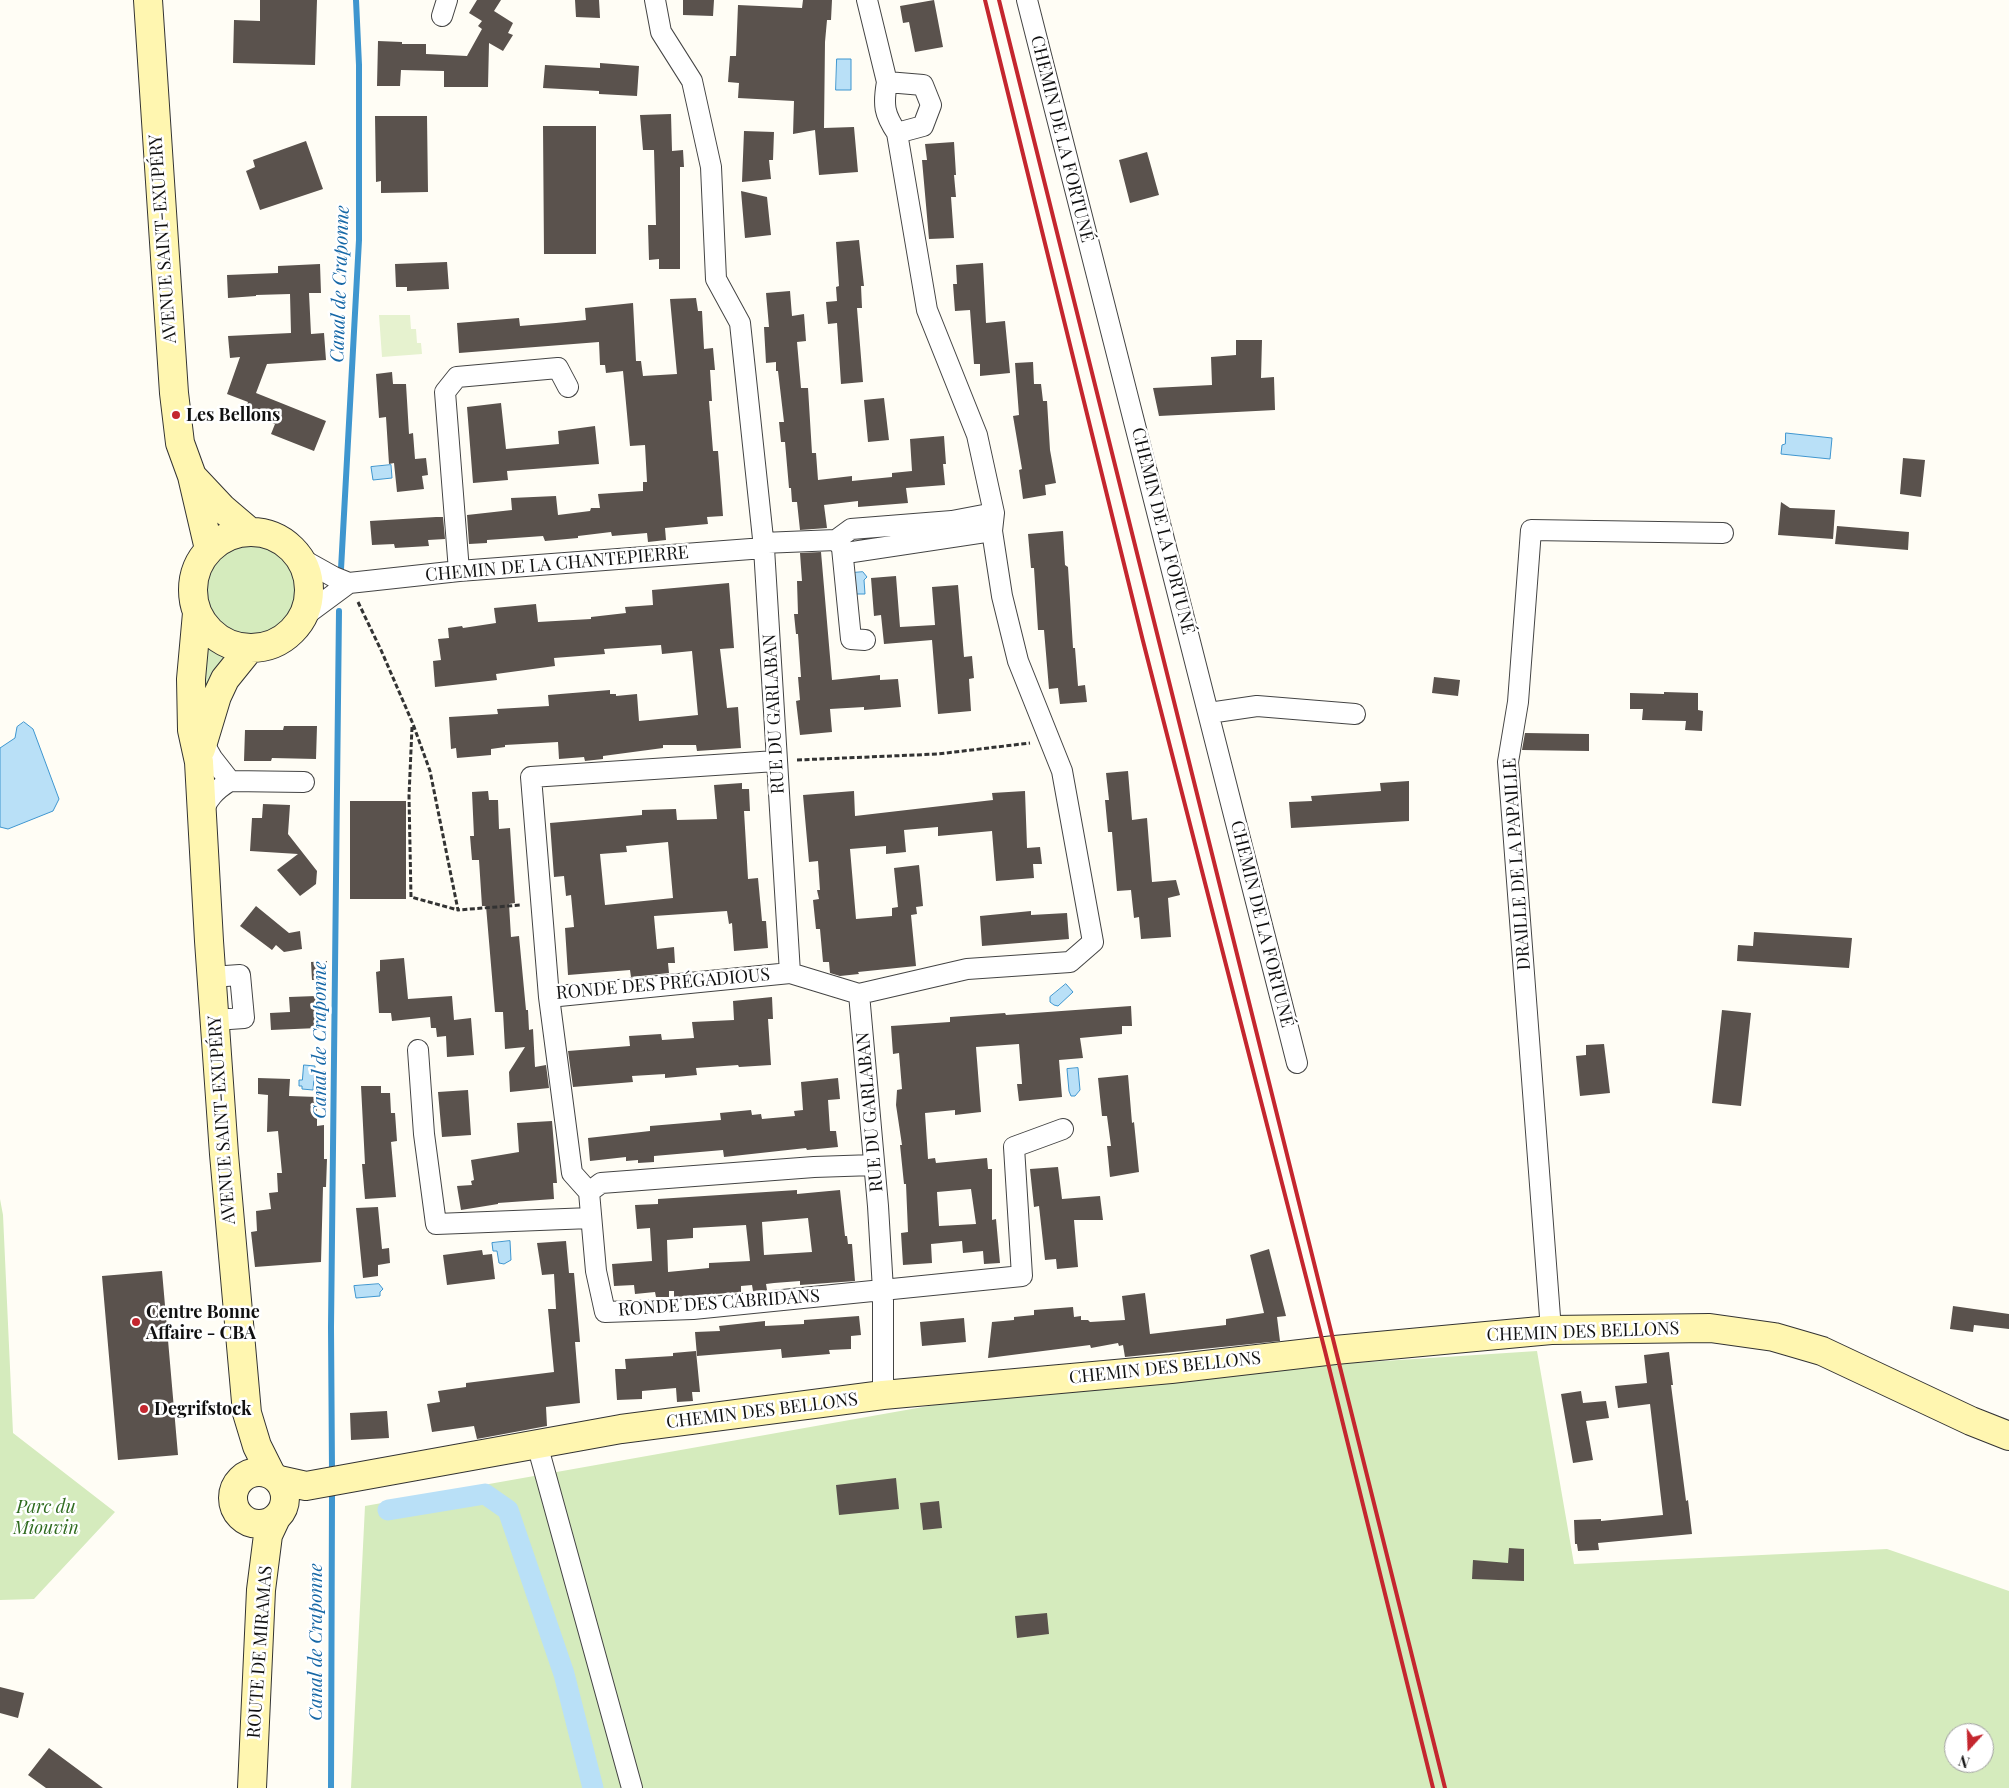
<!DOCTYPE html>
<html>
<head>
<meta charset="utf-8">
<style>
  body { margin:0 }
  #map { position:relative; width:2009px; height:1788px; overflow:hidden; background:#fffdf5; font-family:"Playfair Display",serif }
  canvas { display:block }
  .north { position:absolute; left:1944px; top:1723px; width:50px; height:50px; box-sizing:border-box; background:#fff; border:1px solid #a0a0a0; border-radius:50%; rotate:200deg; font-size:14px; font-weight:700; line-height:20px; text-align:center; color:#111 }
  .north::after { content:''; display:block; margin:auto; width:18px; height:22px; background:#c4262e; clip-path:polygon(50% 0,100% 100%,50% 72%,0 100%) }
</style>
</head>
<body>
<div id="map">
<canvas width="2009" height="1788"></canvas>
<div class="north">N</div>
</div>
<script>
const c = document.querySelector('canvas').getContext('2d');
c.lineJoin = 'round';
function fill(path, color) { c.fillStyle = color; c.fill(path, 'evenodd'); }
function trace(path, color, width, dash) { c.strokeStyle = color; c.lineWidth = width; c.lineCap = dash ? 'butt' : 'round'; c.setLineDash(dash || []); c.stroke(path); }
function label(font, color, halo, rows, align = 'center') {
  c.font = font + ' "Playfair Display",serif'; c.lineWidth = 5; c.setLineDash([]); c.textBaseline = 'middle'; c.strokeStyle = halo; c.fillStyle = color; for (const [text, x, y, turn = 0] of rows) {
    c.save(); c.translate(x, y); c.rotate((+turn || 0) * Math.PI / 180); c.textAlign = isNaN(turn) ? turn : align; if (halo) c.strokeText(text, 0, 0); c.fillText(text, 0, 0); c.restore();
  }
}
const green = new Path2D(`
  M205 591a46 46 0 1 1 92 0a46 46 0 1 1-92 0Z
  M207,643C213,653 222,656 233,657L209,694L199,690Z
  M0,1199L3,1215L13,1433L115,1512L34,1599L0,1600Z
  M1537,1351L1574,1564L1887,1549L2009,1591V1788H351L365,1506L968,1399L1307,1366ZM1954,1733H1984V1763H1954Z`);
const pitch = new Path2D(`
  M379,315H410L411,329H416L417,343H421L422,354L382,357Z`);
const water = new Path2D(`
  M837,59H851V90H836Z
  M1786,433L1832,438L1830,459L1781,454L1782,445L1785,444Z
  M391,465L392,478L373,480L371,467Z
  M863,572L867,577L864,580L865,594H854L852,573Z
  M24,722L33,729L59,799L53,811L8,829L0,827V748L15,738L17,727Z
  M1066,984L1073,992L1058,1006L1054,1005L1050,1002V997Z
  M304,1065L315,1066L313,1090L302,1089V1086H299V1080H302Z
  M1078,1068L1080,1090L1075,1096H1071L1069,1091L1067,1069Z
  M510,1241L511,1260L504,1264L499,1263L497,1251H493L492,1243Z
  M379,1284L383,1289L380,1292V1296L356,1298L354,1286Z`);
const stream = new Path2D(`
  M341,569L359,240V65L356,0
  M332,1471L331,1327L339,611
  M331,1788L332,1496`);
const canal = new Path2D(`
  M388,1510L485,1494L508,1510L564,1674L593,1788`);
const building = new Path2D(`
  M260,0H317L315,65L233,63L234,20L260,21Z
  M477,0H501L494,11L513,23L508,33L513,35L503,51L489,43L488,87H444V71L401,70L400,86H377L378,41L402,42V44H426V54L467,56L482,29L478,26L482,21L469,13Z
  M575,0H599L600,18L576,17Z
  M683,0H714L713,16L683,15Z
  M803,0H832L831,20H827L825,42L824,128L854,127L858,172L819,175L815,130L793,134L794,101L738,98L739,83L728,82L730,56H736L738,5L802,8Z
  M934,0L943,47L915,52L909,22L903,23L900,6Z
  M600,63L639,66L637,96L599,94V91L543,88L545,65L600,68Z
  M671,114L672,151L683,150L684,167H680V269H659V259L649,260L648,225H656L654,150H643L640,115Z
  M375,116H427L428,192L381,193V181L376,182Z
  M543,126H596V254H544Z
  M744,131L774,132L773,160H769L771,179L742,182Z
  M306,141L323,189L260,210L246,171L255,167L253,160Z
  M954,142L956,175H954L956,197H951L954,238L929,239L922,160H927L925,144Z
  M1147,152L1159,195L1130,203L1119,160Z
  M741,191L767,197L771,235L745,238Z
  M859,240L864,286H861L862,308H857L863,382L841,384L837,323L828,324L826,302L837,301L836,287L839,286L836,242Z
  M447,262L449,289L407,291V287H396L395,264Z
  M983,263L986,323L1005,321L1010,373L980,376V364H974L970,310L955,311L953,284H957L956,265Z
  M320,264L321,293H309L311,334L324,333L326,360L267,364L256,393L326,421L314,451L271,434L275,424L244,413L248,402L227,394L240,357L230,358L228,336L291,333L290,294L256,295V296L228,298L227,275L278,273V266Z
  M790,291L792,316L804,314L806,341L797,342L801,388H808L812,453H816L818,480L852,476V481L892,477V473L912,471L910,439L944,436L946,464H943L945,485L906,488L908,503L858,507V501L824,505L827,528L800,530L797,502H792L791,488H789L785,442H781L779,422H784L778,371H776V362L766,363L764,327H769L766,293Z
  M696,298L698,311H702L704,349L713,348L715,370H710L712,401H709L713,451H718L723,516L707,517L708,524L665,528L666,540L648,542L647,533L612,536L611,532L578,536V538L545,541L543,536L487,540V543L469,544L467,515L512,510L511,498L556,496L558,515L590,511L591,508H600L598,494L643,491V482H647L645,445L630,446L623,371L606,373L605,365H600L599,342L459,353L457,323L519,318L520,326L556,323L586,320L585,308L633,303L636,361H641L643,376L677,374L670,299Z
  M1236,340H1262L1261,378L1274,377L1275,410L1159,416L1153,388L1212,385L1211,357L1236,355Z
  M1033,362L1034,384H1041L1043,401H1047L1050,450L1056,483L1045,485L1046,495L1023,499L1019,470L1022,469L1013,416L1019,415L1015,363Z
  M392,372L393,384H406L409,434L413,433L415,459L426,458L428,475L422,476L424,489L397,492L394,463L389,464L386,417L379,418L376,374Z
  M884,398L889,440L868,442L864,400Z
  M501,403L506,449L559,444L558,431L595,426L599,464L507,471L508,480L473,483L467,407Z
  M1903,458L1925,460L1921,497L1900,494Z
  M1781,502L1790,508L1835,510L1833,539L1778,535Z
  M436,517H443L445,539L428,540L429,546L395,548L394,544L372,545L370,521Z
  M1837,526L1909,532L1908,550L1835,544Z
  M1063,531L1065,565L1068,567L1073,648H1075L1078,686L1085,685L1087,702L1060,704L1058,688L1049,689L1044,630H1038L1034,568H1031L1028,534Z
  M821,552L832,680L880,675V680L898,679L901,707L864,710V707L830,709L832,732L800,735L796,701L800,700L798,677H801L798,634H796L794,614H798L797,581H802L800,553Z
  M896,576L900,627L935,625L932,587L958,585L964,657L972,656L974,678L969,679L971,711L938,714L932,640L884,644L881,615L874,616L871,578Z
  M729,583L734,648L720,649L727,708L738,707L741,748L697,751L696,745H663V748L603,756V759L585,761L584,757L559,759L558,742L505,745V747L491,749V755L457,758L456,748L451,749L449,717L498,714L497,709L549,706L548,695L610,690V694H616V696L637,694L639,721L698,715L692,651L662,654L661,645L604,649L605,654L554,658L555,666L496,674L497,680L435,687L433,661L441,660L438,639L449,638L448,628L462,626L463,628L496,623L494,608L536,604L538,622L591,619V617L626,613L625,607L653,605L652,590Z
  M1434,677L1460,680L1458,696L1432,693Z
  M1664,692L1698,693V710L1703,711L1702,731L1685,730L1686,721L1642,720L1643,709H1630V693L1664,694Z
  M284,726H317L316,759L272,758L271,761H244L245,730H283Z
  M1525,733L1589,734V751L1522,750Z
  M1128,771L1132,820L1147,818L1152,882L1176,880L1180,895L1168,898L1171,937L1141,939L1139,917L1134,918L1131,890L1117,891L1112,832H1108L1105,800H1109L1106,773Z
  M1409,781V821L1291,828L1289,802L1312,801L1311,796L1381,791L1380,783Z
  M742,783V789H749L750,811H744L748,879L758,878L762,921H766L768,948L734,951L732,923L729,924L727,911L654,916L657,949L674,947L675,963H668L669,973L631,977L630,970L568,975L565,928L574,927L571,895L566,896L564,876L554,877L550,823L642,815V810L676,809L677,820L717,819L714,785ZM668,842L673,898L605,905L600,854L627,852L626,846Z
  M488,791L489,800H498L499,829L510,828L515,903L509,904L511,937L519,936L526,1010H528L529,1030L533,1029L535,1067L546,1065L549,1088L510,1092L509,1072L525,1047L505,1049L503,1012H495L486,906H482L479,860H472L470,836H474L472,792Z
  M854,791L855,816L993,800L992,793L1025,791L1027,848L1040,847L1042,864H1033L1034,878L996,881L992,831L938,836V827L904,830L906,852L886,854V846L850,849L856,919L892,916V908L898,907L894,868L919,865L923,906L916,907L917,914L911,915L916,966L858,972L859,974L840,976L830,973L829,962H823L820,929H816L813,900L819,899L817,890H820L818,861L809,862L803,795Z
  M350,801H406V899H350Z
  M263,804L290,805L288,834L317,871L316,884L300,896L277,870L298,854L250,851L252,818H262Z
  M256,906L289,933L300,931L302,949L284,952L276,945L272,950L240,926Z
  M1031,911V915L1067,913L1069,939L982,946L980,916Z
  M1754,932L1852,938L1849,968L1737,961L1738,945L1753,946Z
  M404,958L408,999L452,996L454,1020L471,1018L474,1055L447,1057L446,1036L437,1037L436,1028H431L430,1017L392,1021L391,1013H379L376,972L380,971V960Z
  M327,961V979L312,980L311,962Z
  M316,996L318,1028L271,1030L270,1013L290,1012L289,997Z
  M772,997L773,1019H768L771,1065L739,1067L738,1065L696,1068L697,1075L665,1078V1074L632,1076L633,1082L573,1087L568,1051L630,1046L629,1036L661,1034L662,1040L694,1038L692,1022L734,1020L733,1001Z
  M1131,1006L1132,1026H1122V1034L1080,1038L1083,1058L1059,1060L1062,1097L1019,1101L1017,1084H1022L1019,1044L976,1047L981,1112L955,1115V1110L925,1113L928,1159L935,1158L936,1163L987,1158L988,1169H992V1220L996,1219L1000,1263L984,1264L983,1251L963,1253L962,1241L931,1244L932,1263L903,1265L901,1233L908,1232L906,1184H904L900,1145H902L896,1105L897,1090L902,1089L899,1053L893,1054L891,1026L950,1022V1017L1005,1013L1006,1015ZM971,1189L976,1224L939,1226L937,1192Z
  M1722,1010L1751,1013L1741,1106L1712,1103Z
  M1604,1044L1610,1093L1580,1096L1576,1056L1586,1055V1045Z
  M1128,1075L1132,1123L1134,1122L1139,1172L1110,1177L1107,1146H1111L1107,1116H1102L1098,1078Z
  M258,1078L290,1079L289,1096L317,1097V1126L324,1125V1159H327L326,1187H323L321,1262L255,1267L251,1232L257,1231L256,1211L271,1209L269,1193L278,1192L277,1173H282L278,1131L267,1132L268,1095L258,1094Z
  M838,1078L840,1099L828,1100L830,1131H836L838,1147L807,1150L806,1148L724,1157L723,1150L654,1156V1162L638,1163V1160L626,1161V1157L590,1161L588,1138L650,1131V1126L721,1120L720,1113L751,1110L752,1115L761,1114L762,1119L795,1116L794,1111L803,1110L801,1082Z
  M361,1086H381V1093H390L391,1113H395L397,1141L391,1142L396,1197L365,1199L362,1164H365Z
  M468,1090L471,1135L442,1137L438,1092Z
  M552,1121L557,1183H553L554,1199L498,1203V1204L461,1210L457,1186L472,1185L471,1181L474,1180L471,1160L519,1152L517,1123Z
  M1058,1167L1062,1199L1100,1196L1103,1220H1074L1078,1267L1057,1269L1056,1259L1045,1260L1039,1206L1034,1207L1030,1169Z
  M797,1190V1194L840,1190L845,1236H847L848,1244H852L855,1281L800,1285V1281L774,1283L766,1284L767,1290L753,1291L752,1285L741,1286V1292L674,1297V1291H669V1297H656L655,1292L635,1294L634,1285L614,1286L612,1264L652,1261L650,1228L637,1229L635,1205L658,1204V1199ZM808,1218L812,1252L764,1255L762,1222ZM746,1225L750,1261L709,1263V1268L668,1272L667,1240L693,1238V1228Z
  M378,1207L382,1249L389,1248L390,1263L378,1265V1276L363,1278L356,1208Z
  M566,1241L569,1273H574L579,1330L580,1342H575L580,1403L546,1407L547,1426L477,1439L474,1426L432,1432L427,1404L440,1402L438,1391L466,1387V1383L554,1372L548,1309H556L554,1274L542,1275L537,1243Z
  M1269,1249L1286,1316L1277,1317L1280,1341L1125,1357L1123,1345L1119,1346L1118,1343L1091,1348L1090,1345L988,1358L992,1322L1014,1320V1317L1034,1315V1310L1073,1307L1074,1317L1081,1316V1320H1088L1090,1322L1125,1320L1122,1296L1145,1293L1150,1334L1226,1325V1319L1264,1313L1250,1255Z
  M482,1250L483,1255L492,1254L495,1279L447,1285L443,1255Z
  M162,1271L178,1455L118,1460L102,1276Z
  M1953,1306L2009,1314V1329L1974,1325L1973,1332L1950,1329Z
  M859,1316L861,1335L851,1336V1349L829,1350L830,1354L782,1358L781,1349L697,1356L695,1332L720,1331L719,1326L765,1321V1326L804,1324V1320Z
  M964,1318L966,1342L922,1346L920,1322Z
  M696,1351L700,1392H692L693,1401L677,1402L676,1388L642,1391V1399L617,1400L615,1369H626L625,1359L673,1356V1353Z
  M1669,1352L1673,1385H1671L1686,1501L1688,1500L1692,1534L1598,1543L1599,1550L1578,1551L1577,1544H1575L1574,1520L1601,1519V1521L1663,1515L1650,1404L1618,1408L1615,1386L1647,1383L1644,1355Z
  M1581,1391L1583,1403L1606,1401L1609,1418L1586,1421L1593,1460L1573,1463L1561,1394Z
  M387,1411L389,1438L351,1440L350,1413Z
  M896,1478L899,1509L839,1515L836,1485Z
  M939,1501L942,1528L923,1530L920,1503Z
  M1509,1548L1524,1549V1581L1472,1579L1473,1560L1508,1563Z
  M1047,1613L1049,1634L1017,1638L1015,1616Z
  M0,1687L24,1693L18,1718L0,1713Z
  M49,1748L103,1788H46L28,1775Z`);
const path = new Path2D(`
  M358,602L381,650L413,724L430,771L458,910L521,905
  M412,727L409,796L411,897L458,910
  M797,760L938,754L1030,743`);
const minor = new Path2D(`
  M655,0L661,32L692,81L711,167L716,279L740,323L764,548L790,973L859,994L878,1206L883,1290V1395
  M867,0L887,82
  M1027,0L1297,1063
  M442,16L447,0
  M836,540L846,553L992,531
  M762,543L836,540L851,529L952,521L994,513
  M842,548L851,639L865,640
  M300,558L334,577L349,583L303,617
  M459,571L445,392L457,377L558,368L568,387
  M349,583L459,571L764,548
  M1209,713L1257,706L1355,714
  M776,761L531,777L549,997L790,973
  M230,781L304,782
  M201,816C207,799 215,790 230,781L212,758L203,742
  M211,977L240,975L244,1018L215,1020
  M859,994L967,969L1070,962L1093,942L1062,771L1018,661L1002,596L992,531L994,513L977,435L927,310L897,133C884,114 883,105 887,82L923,85L931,105L923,126L897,133
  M549,997L572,1173L589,1192
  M418,1050L424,1134L436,1224L591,1218
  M874,1165L814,1167L601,1183L589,1192L596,1271L605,1312L693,1309L1022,1276L1014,1147L1063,1129
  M1551,1330L1508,762L1518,702L1531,530L1723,533
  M537,1444L632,1788`);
const secondary = new Path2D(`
  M148,0L174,393L180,443L192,476L209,549
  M192,476L223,509L250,532
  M193 590a58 58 0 1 1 116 0a58 58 0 1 1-116 0Z
  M197,613L191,679L192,730L199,762L209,941L224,1154L247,1413L257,1446L271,1474
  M201,749L217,696L225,679L250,648
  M233 1498a26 26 0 1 1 52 0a26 26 0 1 1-52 0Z
  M279,1480L306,1486L621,1429L883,1395L1171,1369L1335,1350L1551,1330L1710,1328L1774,1337L1822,1351L1971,1421L2009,1436
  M252,1788L261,1590L268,1535L276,1518`);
const rail = new Path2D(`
  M985,0L1143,641L1325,1351L1433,1788
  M999,0L1445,1788`);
const markers = [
  [176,415,5,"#c4262e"],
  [136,1322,5,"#c4262e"],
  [144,1409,5,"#c4262e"]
];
const streetNames = [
  ["CHEMIN DE LA FORTUNÉ",1062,139,76],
  ["AVENUE SAINT-EXUPÉRY",163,239,-94],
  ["CHEMIN DE LA FORTUNÉ",1163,531,76],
  ["CHEMIN DE LA CHANTEPIERRE",557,564,-5],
  ["RUE DU GARLABAN",774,714,-93],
  ["DRAILLE DE LA PAPAILLE",1517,864,-94],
  ["CHEMIN DE LA FORTUNÉ",1262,924,76],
  ["RONDE DES PRÉGADIOUS",663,984,-5],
  ["RUE DU GARLABAN",870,1112,-95],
  ["AVENUE SAINT-EXUPÉRY",222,1120,-94],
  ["RONDE DES CABRIDANS",719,1303,-4],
  ["CHEMIN DES BELLONS",1583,1332,-2],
  ["CHEMIN DES BELLONS",1165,1368,-6],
  ["CHEMIN DES BELLONS",762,1411,-7],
  ["ROUTE DE MIRAMAS",260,1652,-86]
];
const poiNames = [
  ["Les Bellons",186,415],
  ["Centre Bonne",146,1312],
  ["Affaire - CBA",146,1333],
  ["Degrifstock",154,1409]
];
const parkNames = [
  ["Parc du",46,1507],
  ["Miouvin",46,1528]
];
const waterNames = [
  ["Canal de Craponne",340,284,-88],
  ["Canal de Craponne",320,1040,-90],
  ["Canal de Craponne",316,1642,-90]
];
fill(green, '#d5ebbd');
fill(pitch, '#e6f2cf');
fill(water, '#b9e0f7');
trace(water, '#3f96cf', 1);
trace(stream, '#3f96cf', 6);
trace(canal, '#b9e0f7', 21);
fill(building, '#5a524d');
trace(minor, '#444', 22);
trace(secondary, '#333', 30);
trace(path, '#333', 3, [5, 2.5]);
trace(minor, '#fff', 20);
trace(secondary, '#fff6b0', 28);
trace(rail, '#c4262e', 4);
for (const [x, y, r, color] of markers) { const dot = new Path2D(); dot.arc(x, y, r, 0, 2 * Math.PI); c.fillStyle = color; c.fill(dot); trace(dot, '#fff', 2); }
label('18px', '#111', '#fff', streetNames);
label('bold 18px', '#111', '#fff', poiNames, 'left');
label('italic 18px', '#2f6b1f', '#fff', parkNames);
label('italic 19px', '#1768a6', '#fff', waterNames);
</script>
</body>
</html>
